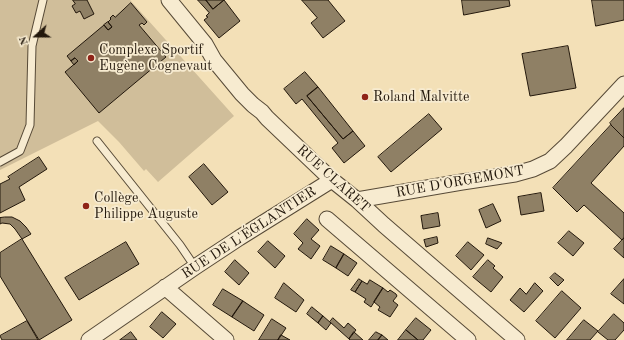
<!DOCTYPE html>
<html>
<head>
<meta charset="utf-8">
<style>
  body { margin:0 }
  #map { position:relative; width:624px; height:340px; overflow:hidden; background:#f3e0b7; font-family:"Old Standard TT",serif }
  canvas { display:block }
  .north { position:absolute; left:16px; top:16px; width:40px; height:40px; -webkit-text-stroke:3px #f7ebd0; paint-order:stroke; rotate:249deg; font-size:11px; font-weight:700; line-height:16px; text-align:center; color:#23180c }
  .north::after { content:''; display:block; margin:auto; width:14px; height:18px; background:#23180c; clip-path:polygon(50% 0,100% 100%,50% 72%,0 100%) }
</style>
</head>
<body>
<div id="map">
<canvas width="624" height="340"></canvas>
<div class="north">N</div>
</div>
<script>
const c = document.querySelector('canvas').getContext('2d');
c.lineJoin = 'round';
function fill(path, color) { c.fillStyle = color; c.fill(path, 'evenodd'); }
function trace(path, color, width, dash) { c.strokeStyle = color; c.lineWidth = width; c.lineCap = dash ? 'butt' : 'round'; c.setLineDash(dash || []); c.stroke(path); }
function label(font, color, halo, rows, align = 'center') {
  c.font = font + ' "Old Standard TT",serif'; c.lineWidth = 3.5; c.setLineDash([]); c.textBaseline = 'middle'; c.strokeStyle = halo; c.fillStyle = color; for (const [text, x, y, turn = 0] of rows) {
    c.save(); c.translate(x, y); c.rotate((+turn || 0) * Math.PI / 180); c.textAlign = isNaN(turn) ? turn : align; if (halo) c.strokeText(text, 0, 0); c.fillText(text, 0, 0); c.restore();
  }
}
const green = new Path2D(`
  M0,0H130L234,116L158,182L146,169L144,171L119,142L98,121L0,170Z`);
const building = new Path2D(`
  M73,0H87L94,14L84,19L80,11L76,13L72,6L75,4Z
  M198,0H206L213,9L224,0L240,21L219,38L204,20L208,17L206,16L209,13Z
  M206,0H224L213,9Z
  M302,0H328L345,21L323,38L311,23L317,18Z
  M462,0H509L510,6L464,15Z
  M592,0H624V20L596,26Z
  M131,3L147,22L144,25L142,23L139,25L166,57L99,113L65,72L78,61L75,58L71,61L67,56L104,25L108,30L112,27L108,22L111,19L110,18L113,15L115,17Z
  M108,22L112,27L108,30L104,25Z
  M568,46L576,88L530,96L522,54Z
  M75,58L78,61L74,65L71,61Z
  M305,72L318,87L307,96L343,139L353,131L365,146L344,163L332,148L338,143L302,99L296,104L284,89Z
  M318,87L353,131L343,139L307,96Z
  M624,108V138L611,125L610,123Z
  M429,114L442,129L391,172L378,157Z
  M611,125L624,138V146L591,183L624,213V238L622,240L584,205L577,212L553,188Z
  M39,157L47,169L19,187L25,200L0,213V184L10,179L8,177Z
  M204,164L228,192L212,205L189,177Z
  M541,193L544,211L521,215L518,197Z
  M493,204L501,221L486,228L479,210Z
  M438,213L440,226L423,229L421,216Z
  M5,217H12L20,221L26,227L31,234L22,239L15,229L10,224L2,223L0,224V218Z
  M307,219L319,230L311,239L320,246L311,259L298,249L303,243L294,234Z
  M569,231L584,243L573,256L558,243Z
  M437,237L438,243L426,247L424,240Z
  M488,238L502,243L497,249L486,244Z
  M624,238V258L614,249Z
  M22,239L72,320L39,340L0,276V253Z
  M268,241L285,256L275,268L258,252Z
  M126,242L139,264L79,300L65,278Z
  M468,242L484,255L471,270L456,256Z
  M331,246L344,254L336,268L323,260Z
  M344,254L357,263L348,276L336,268Z
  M235,260L249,273L239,285L225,272Z
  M488,260L495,266L493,268L503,277L491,292L473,277Z
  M555,273L564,280L558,286L550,278Z
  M359,279L362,281L355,292L351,290Z
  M624,279V304L611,294Z
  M370,280L383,288L371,307L364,302L366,299L355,292L362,281L367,284Z
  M284,283L304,300L296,312L275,298Z
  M535,283L543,291L524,312L510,300L520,288L526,294Z
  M383,288L388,292L390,290L396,294L397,296L393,301L398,305L390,317L378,310L380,307L374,302Z
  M223,289L243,301L232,317L213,305Z
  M562,291L581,308L555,338L536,321Z
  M243,301L264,315L254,331L232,317Z
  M312,307L323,316L318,323L307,314Z
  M162,312L176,324L163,338L150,327Z
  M614,314L624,323V330L615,340H608L598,332Z
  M323,316L331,323L326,330L318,323Z
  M333,318L344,328L348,323L356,330L349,339L330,322Z
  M416,318L431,330L423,340H418L406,330Z
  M272,319L286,328L278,340H259Z
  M584,320L598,331L590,340H567Z
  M27,321L38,340H2L0,336Z
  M406,330L418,340H398Z
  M131,332L137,340H120Z
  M354,332L363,340H350L349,339Z
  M376,332L382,335L378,340H369Z
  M281,335L290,340H278Z
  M382,335L388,340H378Z`);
const lane = new Path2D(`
  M97,141L180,245L195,267
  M0,162L20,151L30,125L32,46L43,0`);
const street = new Path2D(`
  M169,0L205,44L214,60L242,94L253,105L262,112L267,118L332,180L357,200L384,225L517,340
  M357,200L462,182L515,174L533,169L550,161L566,146L624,84
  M327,219L468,340
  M165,287L226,340
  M89,340L195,267L239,238L332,180`);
const markers = [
  [91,58,4,"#8f2418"],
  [365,97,4,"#8f2418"],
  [86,206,4,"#8f2418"]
];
const poiNames = [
  ["Complexe Sportif",99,50],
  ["Eugène Cognevaut",99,66],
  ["Roland Malvitte",373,97],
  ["Collège",94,198],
  ["Philippe Auguste",94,214]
];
const streetNames = [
  ["RUE CLARET",333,179,42],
  ["RUE D'ORGEMONT",460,182,-10],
  ["RUE DE L'ÉGLANTIER",249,233,-33]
];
fill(green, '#d0be9a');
fill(building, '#8f8065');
trace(building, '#23180c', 1);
trace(lane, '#574a37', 9);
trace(street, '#574a37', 17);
trace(lane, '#f7ebd0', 7);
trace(street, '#f7ebd0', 15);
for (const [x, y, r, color] of markers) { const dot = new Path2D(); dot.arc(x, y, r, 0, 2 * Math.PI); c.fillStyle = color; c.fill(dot); trace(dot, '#f7ebd0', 1.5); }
label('14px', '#23180c', '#f7ebd0', poiNames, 'left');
label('14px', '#23180c', '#f7ebd0', streetNames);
</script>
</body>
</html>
